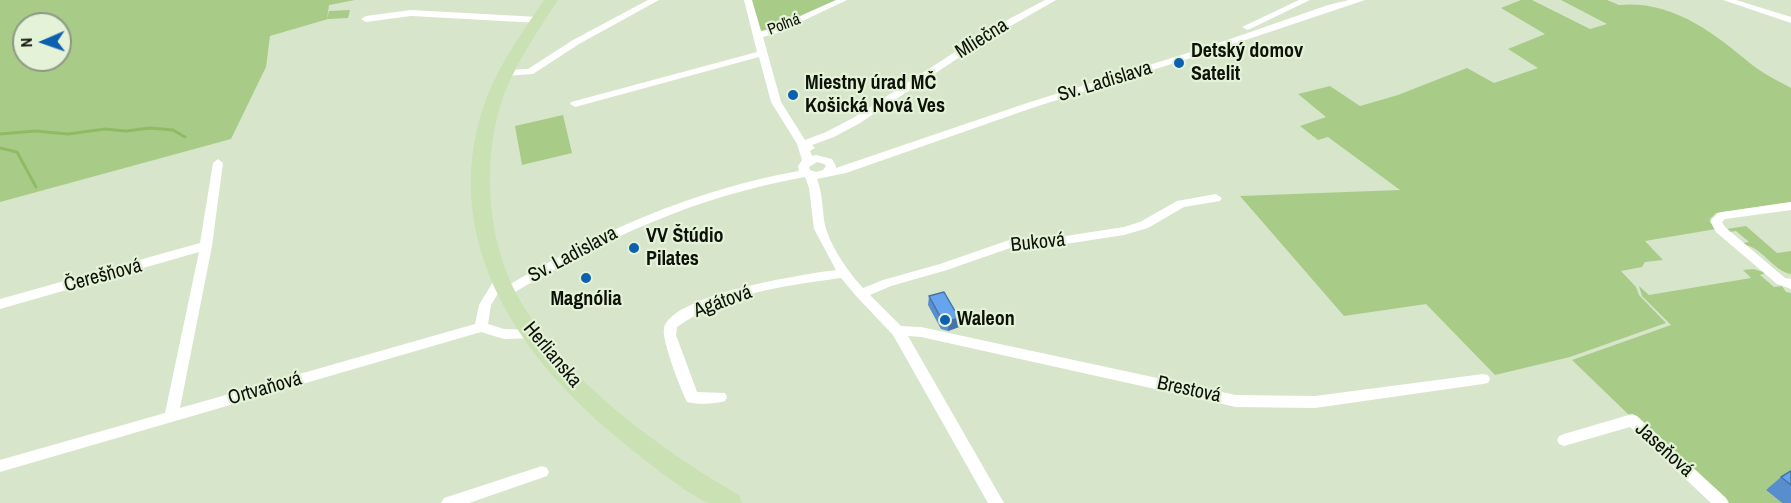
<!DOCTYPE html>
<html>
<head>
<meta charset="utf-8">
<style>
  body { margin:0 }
  #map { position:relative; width:1791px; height:503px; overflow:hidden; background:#d7e5cb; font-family:"Archivo Narrow",sans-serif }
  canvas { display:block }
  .north { position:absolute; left:12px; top:12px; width:60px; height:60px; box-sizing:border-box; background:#e4f2d8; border:2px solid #8e9885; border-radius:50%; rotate:268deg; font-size:16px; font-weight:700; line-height:24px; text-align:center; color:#0d1209 }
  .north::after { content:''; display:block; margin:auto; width:21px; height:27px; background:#0c60ae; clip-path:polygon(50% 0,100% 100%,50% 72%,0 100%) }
</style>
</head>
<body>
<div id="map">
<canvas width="1791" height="503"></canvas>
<div class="north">N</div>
</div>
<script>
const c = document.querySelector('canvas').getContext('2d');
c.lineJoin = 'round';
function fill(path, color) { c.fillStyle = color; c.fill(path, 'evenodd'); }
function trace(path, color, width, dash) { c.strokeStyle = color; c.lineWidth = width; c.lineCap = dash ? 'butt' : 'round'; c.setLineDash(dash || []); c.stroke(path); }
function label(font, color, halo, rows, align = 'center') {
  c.font = font + ' "Archivo Narrow",sans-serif'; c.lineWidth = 4.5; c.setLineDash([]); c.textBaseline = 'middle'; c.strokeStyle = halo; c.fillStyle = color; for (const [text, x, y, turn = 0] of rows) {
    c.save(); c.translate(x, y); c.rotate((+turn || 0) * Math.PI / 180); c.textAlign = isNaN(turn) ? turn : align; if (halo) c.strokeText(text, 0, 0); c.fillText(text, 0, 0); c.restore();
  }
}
const green = new Path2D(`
  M0,0H355L329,5L327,19L329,11L350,10L348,18L328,19L270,36L266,67L231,139L0,202ZM24,24H60V60H24Z
  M749,0H843L758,35Z
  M1521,0H1532L1590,29L1607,24L1561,0H1607L1619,5C1672,0 1714,33 1751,64C1762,73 1778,81 1791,88V202L1716,213L1710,219L1716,229L1645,241L1663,260L1645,262L1642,267L1621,271L1636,287L1639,295L1666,323L1570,357L1495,375L1426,304L1344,316L1240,196L1400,190L1328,137L1318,140L1300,126L1326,117L1298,94L1330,86L1360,106L1398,95L1467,68L1494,83L1538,68L1508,49L1545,34L1501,8Z
  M563,115L572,153L522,165L515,126Z
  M1746,226L1777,253L1791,251V274C1773,271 1763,248 1745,245L1743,243L1749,242L1736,231L1730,232L1726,229Z
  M1754,269L1766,273L1760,275L1774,287L1782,286L1786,292L1791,293V477L1766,490L1782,503H1727L1634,416L1628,414L1572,360L1671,325L1642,296L1639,286L1649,295L1751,278L1743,270Z`);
const stream = new Path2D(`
  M0,134L35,131L68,134L105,129L126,131L150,128L173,130L185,137
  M0,148L17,152L36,187`);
const street = new Path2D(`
  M648,0H659L579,44L533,74L506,76L501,73L506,70L528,69L573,40Z
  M744,0H752L761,31L771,29L836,0H847L777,33L763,37L781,102L805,140L826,132L853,118L992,28L1045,0H1056L981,43L860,123L834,137L812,145L815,148L810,151L812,156L816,155L832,159L836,166V168L1027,103L1210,46L1328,5L1349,0H1365L1216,50L1035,107L846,173L817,179C823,194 822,210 825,225C830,246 849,273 863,288L883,280L940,264L1012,239L1059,237L1124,227L1140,222L1177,201L1216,194L1222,198L1220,201L1184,207L1148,228L1124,235L1059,245L1013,247L947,270L891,286L870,295L901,326L921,327L1236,395L1315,396L1483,374L1488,375L1490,379L1488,383L1483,384L1315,408L1236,407L921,337L908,336L1004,503H988L893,335L857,297L841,278C784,286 725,293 677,327L676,335L697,392L725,393L727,397L725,401C714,404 698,405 687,402C681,390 661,339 664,328C673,294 804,274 836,270L814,229L809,188L805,177C694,197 606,238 510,295H502L500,292L502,289C595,234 691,190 799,171L798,166L802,160L797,144L771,102L759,57L575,107L570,104L571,102L757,52ZM817,162L824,164L826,166L823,170L816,172L810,170L809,167Z
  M1299,0H1310L1250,29L1247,30L1242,27Z
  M1723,0H1736L1791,17V23Z
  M411,10L538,17L543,20L538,23L411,16L366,22L361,19L366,16Z
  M218,159L223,163L212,246L180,408L475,324L479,305L496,277H504L506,280L491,305L488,324L504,329L535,330L536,334L535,338L504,339L481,332L0,472V460L165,413L199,252L0,309V299L200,243L213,163Z
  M1791,202V210L1725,219L1722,222L1725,227L1785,278L1791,279V289L1777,284L1716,232L1710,221L1718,213L1722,212Z
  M1632,414L1637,416L1726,498L1729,503H1711L1630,427L1564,446L1559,444L1557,440L1559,436L1564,434Z
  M542,466L547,468L549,472L547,476L469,503H441L444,498Z`);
const primary = new Path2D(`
  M544,0H558C536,34 512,68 500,107C482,166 488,243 518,297C565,381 657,447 739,495L742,503C732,503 720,503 710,503C693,500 631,449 614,435C512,350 435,230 488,94C502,60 524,30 544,0Z`);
const wall = new Path2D(`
  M929,296L959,318V327L948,331L941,329L928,305Z
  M1791,471V503H1782L1766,490L1781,477Z`);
const shadedWall = new Path2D(`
  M959,318V327L948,331L949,321Z`);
const building = new Path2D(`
  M944,292L959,318L949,321L942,320L929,296Z
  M1791,471V485L1781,477Z`);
const markers = [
  [1179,63,6,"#0c60ae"],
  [793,95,6,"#0c60ae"],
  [634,248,6,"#0c60ae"],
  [586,278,6,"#0c60ae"],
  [945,320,6,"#0c60ae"]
];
const farStreetnames = [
  ["Poľná",784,25,-21]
];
const streetNames = [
  ["Mliečna",982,39,-32],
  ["Sv. Ladislava",1105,82,-17],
  ["Buková",1038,243,-6],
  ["Sv. Ladislava",573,255,-28],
  ["Čerešňová",103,276,-15],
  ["Agátová",723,302,-20],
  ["Herlianska",552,355,50],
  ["Ortvaňová",265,389,-16],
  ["Brestová",1189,390,12],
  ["Jaseňová",1664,450,42]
];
const poiNames = [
  ["Detský domov",1191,52],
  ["Satelit",1191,75],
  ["Miestny úrad MČ",805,84],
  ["Košická Nová Ves",805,107],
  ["VV Štúdio",646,237],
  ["Pilates",646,260],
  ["Magnólia",586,300,"center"],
  ["Waleon",957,320]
];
fill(green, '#a8cc87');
trace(stream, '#90bb65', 3);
fill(street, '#fff');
fill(primary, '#cae2b3');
fill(wall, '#588ecc');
fill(shadedWall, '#4774a6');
fill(building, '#66a5ed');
trace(building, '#4774a6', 1.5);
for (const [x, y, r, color] of markers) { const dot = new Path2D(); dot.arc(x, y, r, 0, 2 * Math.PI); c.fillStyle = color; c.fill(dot); trace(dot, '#e4f2d8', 2); }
label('16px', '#0d1209', '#e4f2d8', farStreetnames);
label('20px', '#0d1209', '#e4f2d8', streetNames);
label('bold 20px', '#0d1209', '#e4f2d8', poiNames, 'left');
</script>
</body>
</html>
